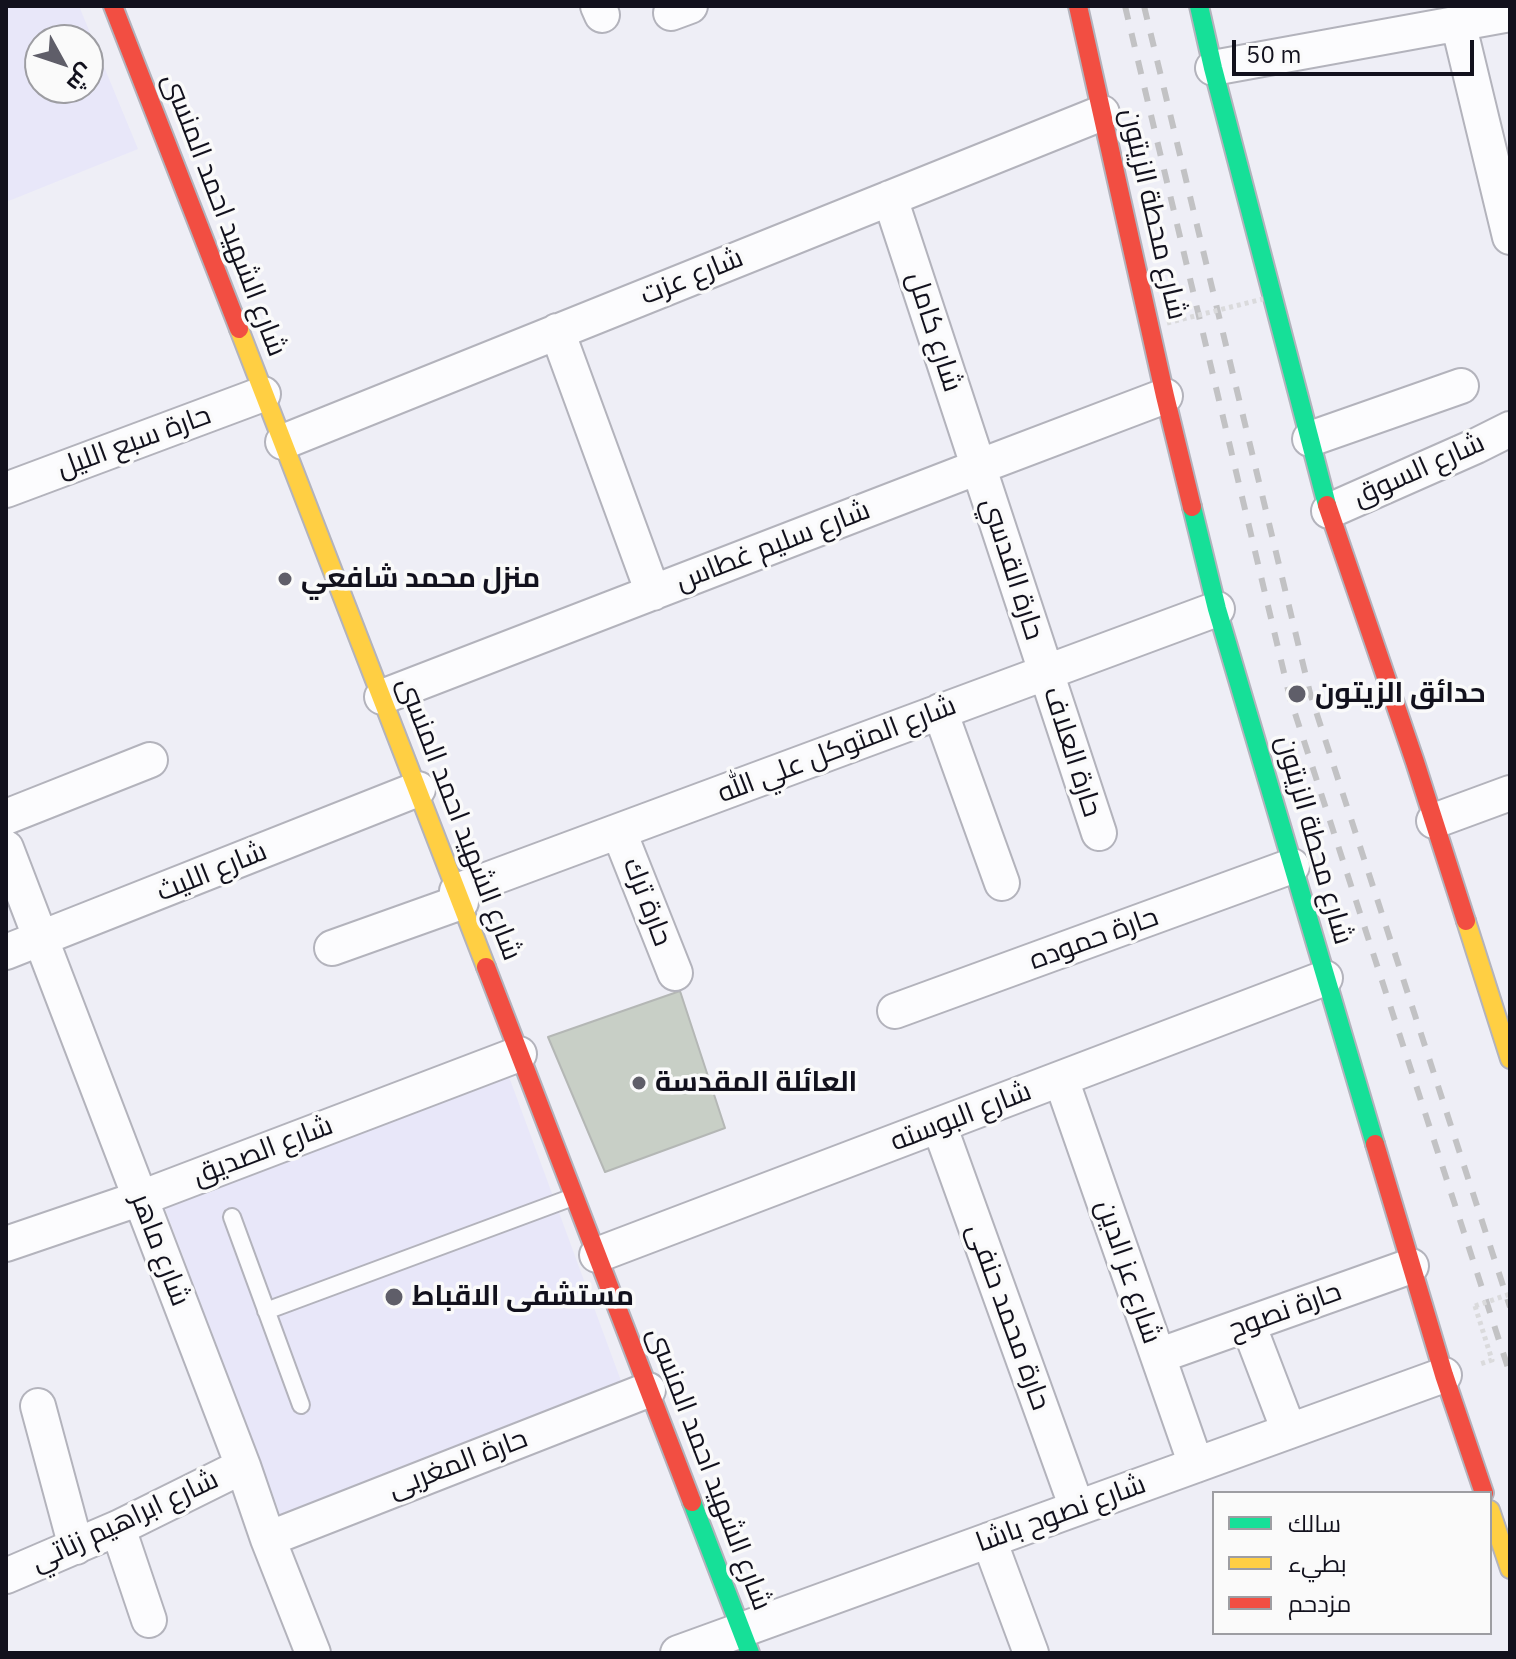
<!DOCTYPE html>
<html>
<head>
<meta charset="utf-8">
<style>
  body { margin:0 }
  #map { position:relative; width:1516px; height:1659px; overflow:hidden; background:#eeeef6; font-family:"IBM Plex Sans",Cairo,sans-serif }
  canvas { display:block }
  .frame { position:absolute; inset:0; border:8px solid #12111d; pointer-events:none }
  .legend { position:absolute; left:1212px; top:1491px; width:280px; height:144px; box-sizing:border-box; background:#fafafa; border:2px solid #9d9da2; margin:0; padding:10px 14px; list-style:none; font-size:24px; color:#12111d }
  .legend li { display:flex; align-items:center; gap:16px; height:40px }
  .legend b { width:40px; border:2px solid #9d9da2 }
  .north { position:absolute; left:24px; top:24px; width:80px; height:80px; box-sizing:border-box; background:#fafafa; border:2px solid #9d9da2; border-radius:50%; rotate:130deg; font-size:22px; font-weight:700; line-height:32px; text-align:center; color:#12111d }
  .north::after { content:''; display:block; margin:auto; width:28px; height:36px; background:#5f5e69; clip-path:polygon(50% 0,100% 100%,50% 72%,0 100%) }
  .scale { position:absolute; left:1232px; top:40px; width:242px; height:36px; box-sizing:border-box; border:4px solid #12111d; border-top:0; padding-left:10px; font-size:24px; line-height:28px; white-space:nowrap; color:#12111d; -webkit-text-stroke:6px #fafafa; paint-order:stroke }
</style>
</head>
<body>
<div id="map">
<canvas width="1516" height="1659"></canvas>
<div class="frame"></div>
<ul class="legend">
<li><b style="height:10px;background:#16e098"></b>سالك</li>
<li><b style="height:10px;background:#ffcf43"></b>بطيء</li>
<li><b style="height:10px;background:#f24e42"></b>مزدحم</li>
</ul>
<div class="north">ش</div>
<div class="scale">50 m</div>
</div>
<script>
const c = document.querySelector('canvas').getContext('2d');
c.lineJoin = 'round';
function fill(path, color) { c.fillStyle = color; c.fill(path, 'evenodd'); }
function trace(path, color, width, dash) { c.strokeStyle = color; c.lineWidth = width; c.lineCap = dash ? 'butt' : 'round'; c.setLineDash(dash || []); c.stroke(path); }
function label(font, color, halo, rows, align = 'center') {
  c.font = font + ' "IBM Plex Sans",Cairo,sans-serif'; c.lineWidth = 7; c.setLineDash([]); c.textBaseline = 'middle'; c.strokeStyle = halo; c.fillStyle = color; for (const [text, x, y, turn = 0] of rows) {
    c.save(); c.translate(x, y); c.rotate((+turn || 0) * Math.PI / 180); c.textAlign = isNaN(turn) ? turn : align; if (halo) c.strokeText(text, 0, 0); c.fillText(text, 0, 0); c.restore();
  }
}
const built = new Path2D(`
  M6,6H79L138,149L6,202ZM40,40H88V88H40Z
  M508,1074L624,1389L280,1514L164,1206Z`);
const building = new Path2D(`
  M680,991L725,1128L605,1172L548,1037Z`);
const path = new Path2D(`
  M1475,1306L1492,1360L1480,1364`);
const lane = new Path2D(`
  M232,1217L301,1405
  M266,1311L573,1197`);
const street = new Path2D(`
  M598,6L602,15
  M671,13L690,6
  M1458,22L1510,237
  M1213,68L1510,14
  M890,198L1099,833
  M557,331L653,593
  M1310,439L1461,386
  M283,442L1102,113
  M6,490L263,394
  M1329,511L1476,446L1510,429
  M382,697L978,467L1165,396
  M940,711L1002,883
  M6,817L150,760
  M1434,821L1510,793
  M619,832L675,973
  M6,848L243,1466L268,1539L313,1653
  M457,891L1217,609
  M332,948L461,902
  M6,952L418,789
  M895,1011L1292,866
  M1061,1079L1196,1465
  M939,1125L1077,1508
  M6,1244L141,1198L519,1054
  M597,1255L1325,978
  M1248,1324L1289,1431
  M1158,1356L1411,1266
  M38,1406L76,1547
  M118,1528L149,1620
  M268,1539L648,1390
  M989,1540L1031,1653
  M6,1576L118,1528L243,1466
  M678,1653L1444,1375`);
const fast = new Path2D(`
  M1199,6L1213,68L1327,505
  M1192,507L1217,609L1375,1144
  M692,1502L750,1653`);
const slow = new Path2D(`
  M239,329L486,967
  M1466,921L1510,1059
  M1490,1510L1510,1569`);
const jam = new Path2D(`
  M113,6L239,329
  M1078,6L1165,396L1192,507
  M1327,505L1415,762L1466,921
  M486,967L692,1502
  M1375,1144L1444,1375L1484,1493`);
const rail = new Path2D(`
  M1125,6L1290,698L1510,1374
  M1144,6L1310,693L1510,1307`);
const pathBridge = new Path2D(`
  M1167,323L1263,299
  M1475,1306L1510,1294`);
const markers = [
  [285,579,8,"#5f5e69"],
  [1297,694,10,"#5f5e69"],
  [639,1083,8,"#5f5e69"],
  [394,1297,10,"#5f5e69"]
];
const streetNames = [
  ["شارع محطة الزيتون",1153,214,77],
  ["شارع الشهيد احمد المنسى",224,215,69],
  ["شارع عزت",692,277,-22],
  ["شارع كامل",934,332,72],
  ["حارة سبع الليل",134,442,-20],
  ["شارع السوق",1419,470,-24],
  ["شارع سليم غطاس",773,546,-21],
  ["حارة القدسي",1012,569,72],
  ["شارع المتوكل علي الله",837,750,-21],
  ["حارة العلاف",1072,752,72],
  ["شارع الشهيد احمد المنسى",459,819,69],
  ["شارع محطة الزيتون",1314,840,74],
  ["شارع الليث",212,872,-22],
  ["حارة ترك",647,902,69],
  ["حارة حموده",1094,939,-20],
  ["شارع البوسته",961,1117,-21],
  ["شارع الصديق",263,1151,-21],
  ["شارع ماهر",160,1250,69],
  ["شارع عز الدين",1128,1272,71],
  ["حارة نصوح",1285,1311,-20],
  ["حارة محمد حنفى",1008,1317,70],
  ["حارة المغربى",458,1464,-21],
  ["شارع الشهيد احمد المنسى",709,1469,69],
  ["شارع نصوح باشا",1061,1514,-20],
  ["شارع ابراهيم زناتي",125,1521,-25]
];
const poiNames = [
  ["منزل محمد شافعي",301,579],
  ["حدائق الزيتون",1315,694],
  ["العائلة المقدسة",655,1083],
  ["مستشفى الاقباط",412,1297]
];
fill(built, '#e8e7f9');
fill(building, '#c8cfc6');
trace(building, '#b4b7b5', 2);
trace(lane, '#b3b3bc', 20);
trace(street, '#b3b3bc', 38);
trace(fast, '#b3b3bc', 22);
trace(slow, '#b3b3bc', 22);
trace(jam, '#b3b3bc', 22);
trace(path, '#dadadc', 5, [4, 4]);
trace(lane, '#fcfcfe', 16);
trace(street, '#fcfcfe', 34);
trace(fast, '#16e098', 18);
trace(slow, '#ffcf43', 18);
trace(jam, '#f24e42', 18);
trace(rail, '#c2c2c4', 6, [14, 14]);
trace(pathBridge, '#dadadc', 5, [4, 4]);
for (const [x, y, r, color] of markers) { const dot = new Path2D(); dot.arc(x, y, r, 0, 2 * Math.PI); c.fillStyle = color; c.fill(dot); trace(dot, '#fafafa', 3); }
label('28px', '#12111d', '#fafafa', streetNames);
label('bold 28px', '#12111d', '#fafafa', poiNames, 'left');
</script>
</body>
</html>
